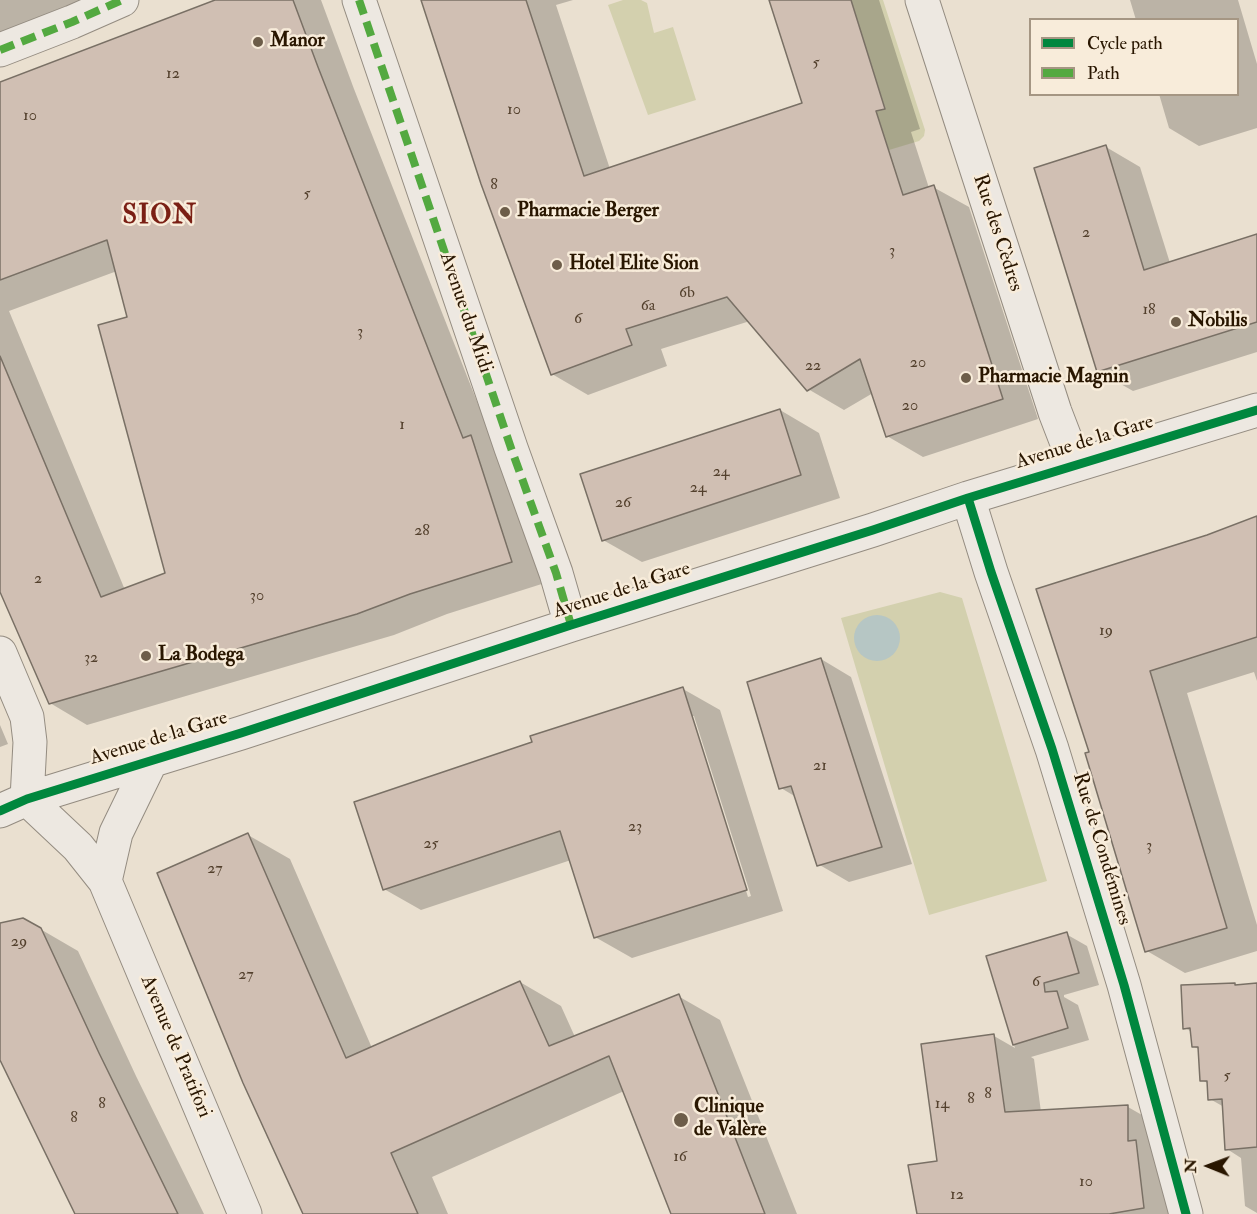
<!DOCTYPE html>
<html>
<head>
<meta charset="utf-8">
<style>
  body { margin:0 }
  #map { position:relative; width:1257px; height:1214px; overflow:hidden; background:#eae0d0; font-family:"IM FELL Double Pica",serif }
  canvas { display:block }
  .legend { position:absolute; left:1029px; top:18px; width:210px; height:78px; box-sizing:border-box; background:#f8ecda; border:2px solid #a59683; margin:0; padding:8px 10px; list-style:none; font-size:18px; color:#291600 }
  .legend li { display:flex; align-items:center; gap:12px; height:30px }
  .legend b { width:30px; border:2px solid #a59683 }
  .north { position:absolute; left:1179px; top:1136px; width:60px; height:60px; -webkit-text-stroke:4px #f8ecda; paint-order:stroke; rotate:271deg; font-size:16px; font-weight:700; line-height:24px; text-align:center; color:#291600 }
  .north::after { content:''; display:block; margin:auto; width:21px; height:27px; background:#291600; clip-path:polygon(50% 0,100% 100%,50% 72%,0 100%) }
</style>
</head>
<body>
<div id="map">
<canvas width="1257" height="1214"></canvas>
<ul class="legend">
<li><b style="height:8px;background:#00873e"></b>Cycle path</li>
<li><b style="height:8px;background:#53a940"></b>Path</li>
</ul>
<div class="north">N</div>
</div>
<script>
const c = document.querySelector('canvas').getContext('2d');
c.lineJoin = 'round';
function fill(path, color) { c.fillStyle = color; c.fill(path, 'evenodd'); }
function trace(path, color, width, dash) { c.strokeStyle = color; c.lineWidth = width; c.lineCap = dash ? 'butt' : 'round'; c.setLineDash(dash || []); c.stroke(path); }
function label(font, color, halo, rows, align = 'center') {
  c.font = font + ' "IM FELL Double Pica",serif'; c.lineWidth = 5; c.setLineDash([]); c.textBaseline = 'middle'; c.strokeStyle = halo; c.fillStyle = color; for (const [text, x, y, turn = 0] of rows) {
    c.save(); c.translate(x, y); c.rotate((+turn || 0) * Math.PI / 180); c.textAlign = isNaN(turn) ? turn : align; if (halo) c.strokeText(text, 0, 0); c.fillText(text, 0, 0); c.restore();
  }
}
const green = new Path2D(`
  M623,0H641L647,3L654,33L673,27L696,100L648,115L608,5Z
  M851,0H883L925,130L924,136L919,141L889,150L876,111L885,108Z
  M940,592L962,598L1047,881L929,915L841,618Z`);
const water = new Path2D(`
  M854 638a23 23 0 1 1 46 0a23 23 0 1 1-46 0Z`);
const shadow = new Path2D(`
  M0,0H108L0,38Z
  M220,0H321L354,89L548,582L447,614L394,635L87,725L50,703L0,586V84ZM117,271L129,319L167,574L125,590L9,311Z
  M423,0H573L556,5L610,169L804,104L776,0H879L920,129L911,132L929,188L933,187L969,207L1038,419L923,457L887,436L873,393L844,410L808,389L750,321L661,349L667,366L588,395L552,374Z
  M1130,0H1238L1257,64V128L1199,146L1169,128L1159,94H1238V20H1136Z
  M1106,147L1140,167L1170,263L1257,235V352L1133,391L1098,371Z
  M780,410L819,433L840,498L642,562L603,540Z
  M1257,518V681L1254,672L1187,693L1257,925V951L1185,973L1147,951L1090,753L1207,536Z
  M821,659L851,677L912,864L849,882L818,864L796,797L781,788Z
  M683,689L720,710L783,911L632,958L595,937L571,860L421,910L384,889L534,743ZM691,716H694L751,896L748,897Z
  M0,725L8,744L0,747Z
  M248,835L290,859L372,1048L520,982L561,1006L575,1037L678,996L720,1020L797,1214H673L624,1091L432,1177L448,1214H304Z
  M23,919L78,951L136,1076L204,1214H77L0,1057V924Z
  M1066,934L1087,946L1099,985L1064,995V997L1078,1005L1089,1040L1031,1057L1034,1059L1041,1112L1128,1107L1168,1130L1181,1214H918L939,1162L994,1036L1015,1048L987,957Z
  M1235,984L1238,986L1257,985V1213L1245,1206L1241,1158L1227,1149L1224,1107L1210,1099L1209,1084L1202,1080L1200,1050L1193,1046L1192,1032L1185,1028Z`);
const building = new Path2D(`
  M215,0H293L318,67L463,438L471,435L512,562L410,594L357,614L49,704L0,592V356L101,597L165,573L98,325L127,317L107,240L0,280V82Z
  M421,0H526L584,176L802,103L769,0H851L885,109L876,111L903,195L934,185L1003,399L886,437L860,359L807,391L727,297L626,329L632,345L551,375L481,184Z
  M1106,145L1144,270L1257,234V322L1097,372L1034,168Z
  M780,409L801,475L602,541L580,474Z
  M1257,516V637L1150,671L1227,928L1145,952L1085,753L1089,752L1036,589L1207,535Z
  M821,658L882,847L817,866L791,786L779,789L747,682Z
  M683,687L747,890L594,938L560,831L383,890L354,802L532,742L530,736Z
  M248,833L346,1058L520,981L549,1046L679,994L765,1214H671L609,1056L391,1153L418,1214H303L243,1083L157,873Z
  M23,918L41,928L99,1053L178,1214H75L0,1060V923Z
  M1067,932L1079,973L1044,983L1045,992L1057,991L1068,1028L1013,1045L986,956Z
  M1235,983V985L1257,983V1147L1225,1150L1222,1099L1208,1100L1207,1081H1200L1198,1047H1192L1190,1028L1183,1029L1181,985Z
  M994,1034L1005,1112L1128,1105V1141L1136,1140L1144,1208L1109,1214H917L908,1165L937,1161L921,1044Z`);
const minor = new Path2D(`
  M359,0L511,448L556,573L571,625
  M922,0L1055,412L1075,464
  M0,50L72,22L122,0
  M968,498L991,572L1052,749L1124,985L1186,1214
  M0,653L27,717L30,742L27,799
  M27,799L78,847L105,881L245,1214
  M0,811L27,799L241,733L571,625L873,530L968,498L1257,410
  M105,881L116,833L151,761`);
const quiet = new Path2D(`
  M359,0L511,448L556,573L571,625
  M0,50L72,22L122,0`);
const cycleway = new Path2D(`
  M968,498L991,572L1052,749L1124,985L1186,1214
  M0,811L27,799L241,733L571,625L873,530L968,498L1257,410`);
const markers = [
  [258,42,6,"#6d5d49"],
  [505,212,6,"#6d5d49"],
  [557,265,6,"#6d5d49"],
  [1176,322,6,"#6d5d49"],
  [966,378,6,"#6d5d49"],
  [146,656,6,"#6d5d49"],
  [681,1120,8,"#6d5d49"]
];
const numberNames = [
  ["5",816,64],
  ["12",173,75],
  ["10",514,111],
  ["10",30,117],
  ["8",494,186],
  ["5",307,195],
  ["2",1086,234],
  ["3",892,252],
  ["6b",687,294],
  ["6a",648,307],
  ["18",1149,311],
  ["6",578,320],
  ["3",360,333],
  ["20",918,364],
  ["22",813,367],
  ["20",910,407],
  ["1",402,426],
  ["24",721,473],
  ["24",698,489],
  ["26",623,504],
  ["28",422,532],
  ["2",38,580],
  ["30",257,597],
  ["19",1106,632],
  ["32",91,659],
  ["21",820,767],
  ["23",635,828],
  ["25",431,845],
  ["3",1149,847],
  ["27",215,870],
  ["29",19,943],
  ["27",246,976],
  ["6",1036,983],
  ["5",1227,1077],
  ["8",988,1095],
  ["8",971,1100],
  ["8",102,1105],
  ["14",942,1105],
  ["8",74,1119],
  ["16",680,1158],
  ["10",1086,1183],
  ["12",957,1196]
];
const poiNames = [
  ["Manor",270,42],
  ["Pharmacie Berger",517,212],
  ["Hotel Elite Sion",569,265],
  ["Nobilis",1188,322],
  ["Pharmacie Magnin",978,378],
  ["La Bodega",158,656],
  ["Clinique",694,1108],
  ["de Valère",694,1131]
];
const streetNames = [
  ["Rue des Cèdres",997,233,72],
  ["Avenue du Midi",465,313,71],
  ["Avenue de la Gare",1085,443,-17],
  ["Avenue de la Gare",622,591,-18],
  ["Avenue de la Gare",159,739,-17],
  ["Rue de Condémines",1101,849,73],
  ["Avenue de Pratifori",175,1047,67]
];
const districtNames = [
  ["SION",160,217]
];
fill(green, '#d3d0ae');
fill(water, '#b6c6c4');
fill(shadow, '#0003');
fill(building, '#d0bfb3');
trace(building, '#797065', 1.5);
trace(minor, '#948c81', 35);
trace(minor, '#ede8e1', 33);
trace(quiet, '#53a940', 8, [15, 8]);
trace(cycleway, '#00873e', 9);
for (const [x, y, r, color] of markers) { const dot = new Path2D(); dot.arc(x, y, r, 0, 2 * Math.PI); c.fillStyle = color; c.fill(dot); trace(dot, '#f8ecda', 2); }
label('16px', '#53402d', null, numberNames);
label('bold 20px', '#291600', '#f8ecda', poiNames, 'left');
label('20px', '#291600', '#f8ecda', streetNames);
c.letterSpacing = '1.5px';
label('bold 26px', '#7a1f14', '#f8ecda', districtNames);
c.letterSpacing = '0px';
</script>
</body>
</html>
